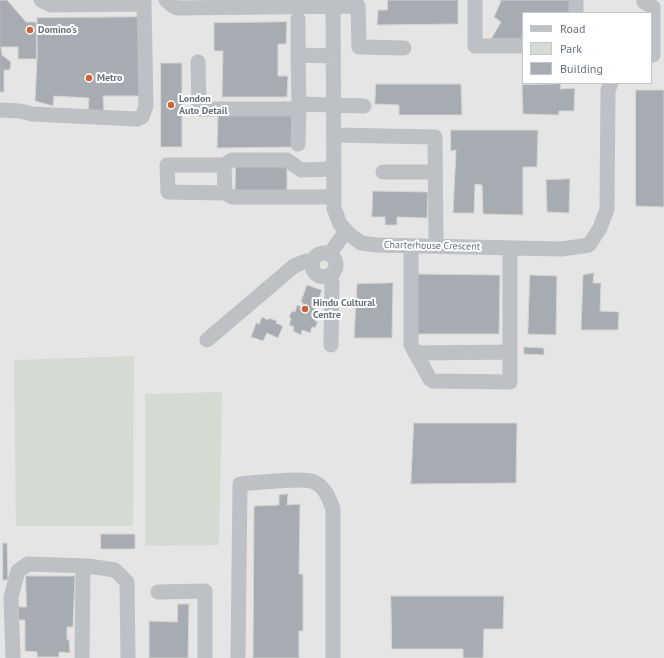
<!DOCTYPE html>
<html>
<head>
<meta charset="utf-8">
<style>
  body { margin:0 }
  #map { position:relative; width:664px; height:658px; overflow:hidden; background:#f4f4f0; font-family:"PT Sans",sans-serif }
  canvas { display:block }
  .legend { position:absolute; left:522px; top:12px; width:130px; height:72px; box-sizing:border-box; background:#fff; border:1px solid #c2c7cb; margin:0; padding:5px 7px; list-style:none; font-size:12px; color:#66727e }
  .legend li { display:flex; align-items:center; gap:8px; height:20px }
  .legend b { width:20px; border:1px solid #c2c7cb }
</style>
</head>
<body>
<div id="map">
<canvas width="664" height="658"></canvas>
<ul class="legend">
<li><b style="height:5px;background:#bdc0c4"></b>Road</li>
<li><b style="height:11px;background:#d5dad2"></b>Park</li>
<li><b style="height:11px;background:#a6acb2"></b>Building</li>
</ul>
</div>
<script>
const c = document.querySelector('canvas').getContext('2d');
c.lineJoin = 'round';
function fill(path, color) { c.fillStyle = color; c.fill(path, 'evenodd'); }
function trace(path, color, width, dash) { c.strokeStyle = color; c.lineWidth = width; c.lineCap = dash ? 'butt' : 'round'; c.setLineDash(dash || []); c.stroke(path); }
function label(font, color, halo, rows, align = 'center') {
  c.font = font + ' "PT Sans",sans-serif'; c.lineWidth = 4; c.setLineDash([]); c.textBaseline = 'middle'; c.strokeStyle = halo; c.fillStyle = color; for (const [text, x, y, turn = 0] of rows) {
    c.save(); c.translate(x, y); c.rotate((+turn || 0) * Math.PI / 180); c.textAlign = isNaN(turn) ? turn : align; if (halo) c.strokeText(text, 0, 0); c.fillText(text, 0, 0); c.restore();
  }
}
const built = new Path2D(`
  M0,0H664V658H0ZM523,13H651V83H523Z`);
const green = new Path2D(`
  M134,356L133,526H16L14,360Z
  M222,392L219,545L145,546V394Z`);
const building = new Path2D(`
  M0,0H7L26,22H36L37,59H18V47H1L2,55L11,62L10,70H4V92H0Z
  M388,0H458V24L377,25L378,10H387Z
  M499,0H573L572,13H523L522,39H491L501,22L494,17L501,1Z
  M140,17L142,96H103L104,112L88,113L89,98L54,96L53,106L35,101L37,59V18Z
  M287,22L286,44H278V76H288L287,97H222L223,51H214V23Z
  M161,63H182V147H161Z
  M376,84H461L462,115H399V105L375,104Z
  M561,84L560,89L575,88L574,111H559V115L523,114L522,85Z
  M636,90H664V207L636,206Z
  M292,114V147L217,148L218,115Z
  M451,130H538L537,167H523V215L483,214L482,185L475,184L474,213H453L456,150L451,151Z
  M236,165H287V195L235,194Z
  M570,179L569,213L547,212L546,180Z
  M373,191L428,192L427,218L397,217V225H385V217H372Z
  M594,273L593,283H601L600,311L619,312L618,330H581L583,275Z
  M417,274L500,275L499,334H415Z
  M530,275L557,276L556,335L528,334Z
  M393,283L392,338H354L357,284Z
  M307,285L322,290L314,311L318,313L315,321L318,322L315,328L312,327L310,333L302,330L301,335L293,331L294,327L289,325L291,319L289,317L292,311L295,312L297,305L302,307L303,303L301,302Z
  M262,317L268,320L269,318L277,321L276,323L283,326L278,338L267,333L263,341L251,337L256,323L259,324Z
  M524,347L544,348V355L524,354Z
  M414,423H517L516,483L411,484Z
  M288,494L287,505L300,504L299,574H303V631H299V658H253L254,506L279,505V495Z
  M101,534H135V549H101Z
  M3,543H7L8,580H3Z
  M26,576H75L73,627H67V640L69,639L70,653L59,652V657H37V652L25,651V620H17L18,607H26Z
  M391,596H504L503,629H484L483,658H463V649H392Z
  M178,604H189L188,658H149V621L177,622Z`);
const minor = new Path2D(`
  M41,0L51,5L144,4V0
  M166,0L173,6L177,8L358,6L359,47L404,48
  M333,0L334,208L340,224L350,235L361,243L376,245L562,249L589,245L600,228L607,209L608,90L611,83
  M475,0V46H523
  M644,0V2L653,7V55
  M576,13V0
  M298,55V19
  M198,62L199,109H292L299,104L364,106
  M0,110L20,111L32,114L137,119L142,117L146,106L144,4
  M334,135L435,137L436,246
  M298,144L299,104L298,55L333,56
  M224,165L225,193
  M334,169L301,170L287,160H232L224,165H167L168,192L225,193L232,197H334
  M383,172H435
  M411,246V345L430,379L433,381L510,382V248
  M312 265a12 12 0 1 1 24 0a12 12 0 1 1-24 0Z
  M329,255L346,231
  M329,275L332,282L331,345
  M207,340L294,266L306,261L313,262
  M415,353L510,352
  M158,592L205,591V658
  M13,658L11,597L18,571L28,564L88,566L115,570L127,582L128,658
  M82,658L83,566
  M238,658L240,484C254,483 304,477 314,482C325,487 329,498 333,509V658`);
const markers = [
  [30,30,4,"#cd6237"],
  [89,78,4,"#cd6237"],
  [171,105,4,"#cd6237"],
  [305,309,4,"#cd6237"]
];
const poiNames = [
  ["Domino's",38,30],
  ["Metro",97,78],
  ["London",179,99],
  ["Auto Detail",179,111],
  ["Hindu Cultural",313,303],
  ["Centre",313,315]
];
const streetNames = [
  ["Charterhouse Crescent",432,246,1]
];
fill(built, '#e4e5e4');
fill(green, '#d5dad2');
fill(building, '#a6acb2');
trace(building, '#d5d5d3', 1);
trace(minor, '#bdc0c4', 15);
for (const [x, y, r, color] of markers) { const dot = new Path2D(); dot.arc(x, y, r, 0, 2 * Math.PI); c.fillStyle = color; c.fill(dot); trace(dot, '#fff', 1.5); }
label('bold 10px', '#66727e', '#fff', poiNames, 'left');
label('10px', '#66727e', '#fff', streetNames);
</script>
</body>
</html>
